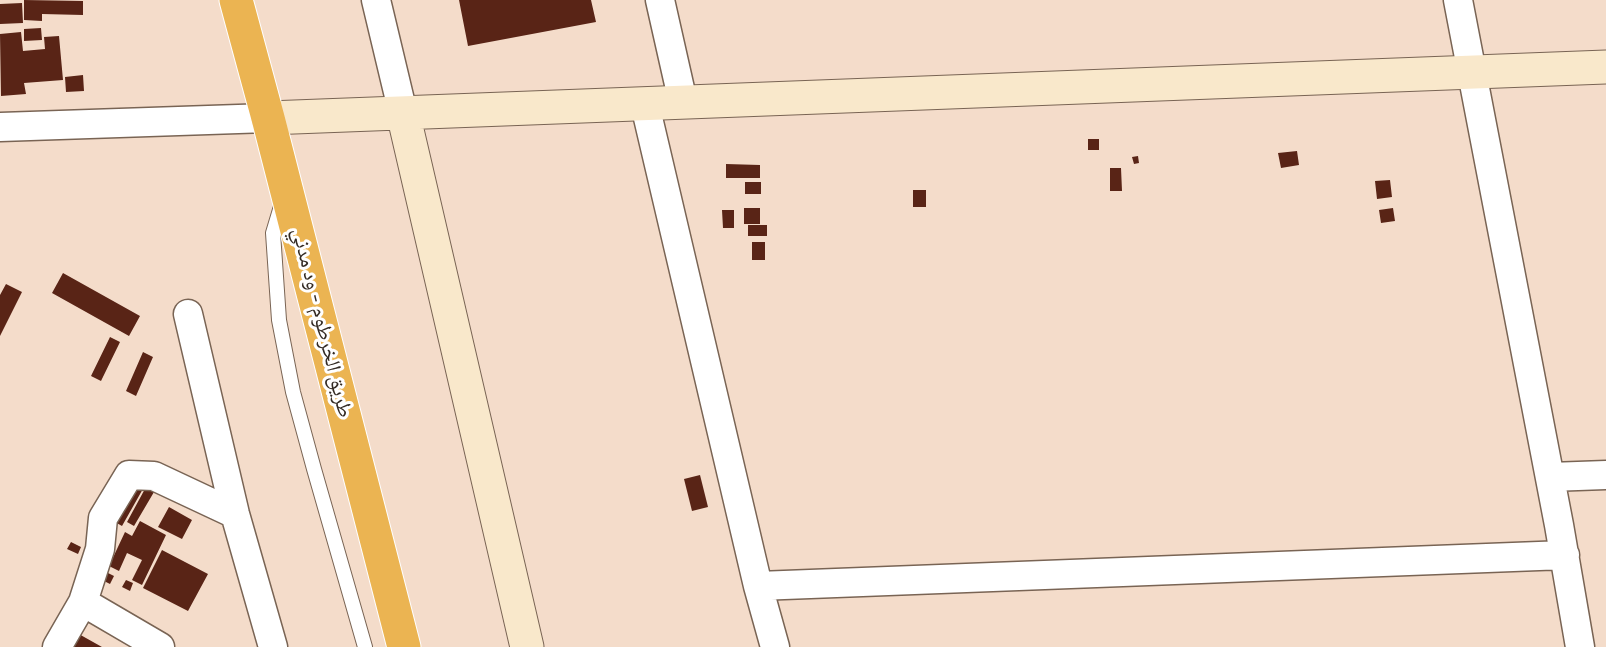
<!DOCTYPE html>
<html>
<head>
<meta charset="utf-8">
<style>
  body { margin:0 }
  canvas { display:block; background:#f4dcca }
</style>
</head>
<body>
<canvas width="1606" height="647"></canvas>
<script>
const c = document.querySelector('canvas').getContext('2d');
c.lineJoin = 'round';
function fill(path, color) { c.fillStyle = color; c.fill(path, 'evenodd'); }
function trace(path, color, width, dash) { c.strokeStyle = color; c.lineWidth = width; c.lineCap = dash ? 'butt' : 'round'; c.setLineDash(dash || []); c.stroke(path); }
function label(font, color, halo, rows, align = 'center') {
  c.font = font + ' "Titillium Web","Noto Naskh Arabic",sans-serif'; c.lineWidth = 6; c.setLineDash([]); c.textBaseline = 'middle'; c.strokeStyle = halo; c.fillStyle = color; for (const [text, x, y, turn = 0] of rows) {
    c.save(); c.translate(x, y); c.rotate((+turn || 0) * Math.PI / 180); c.textAlign = isNaN(turn) ? turn : align; if (halo) c.strokeText(text, 0, 0); c.fillText(text, 0, 0); c.restore();
  }
}
const building = new Path2D(`
  M24,0L83,1V15L42,14V21L24,20Z
  M459,0H591L596,22L468,46Z
  M22,3L23,23L0,24V4Z
  M41,28L42,40L24,41V29Z
  M21,32L23,51L45,49L44,37L59,36L63,80L24,83L26,94L1,96L0,34Z
  M83,75L84,91L66,92L65,77Z
  M1088,139H1099V150H1088Z
  M1297,151L1299,165L1281,168L1278,153Z
  M1138,156L1139,163L1134,164L1132,157Z
  M726,164L760,165V178H726Z
  M1110,168H1121L1122,191H1110Z
  M1390,180L1392,197L1377,199L1375,181Z
  M745,182H761V194H745Z
  M913,190H926V207H913Z
  M744,208H760V224H744Z
  M1393,208L1395,221L1381,223L1379,210Z
  M722,210H734V228H723Z
  M748,225H767V236H748Z
  M752,242H765V260H752Z
  M63,273L140,316L129,336L52,293Z
  M6,284L22,292L0,336V295Z
  M110,337L120,342L101,381L91,376Z
  M143,352L153,357L136,396L126,391Z
  M700,475L708,507L692,511L684,479Z
  M130,479L144,487L122,526L108,518Z
  M146,487L154,492L134,526L127,522Z
  M169,507L192,520L182,539L158,527Z
  M140,521L166,535L142,585L132,580L142,560L127,553L119,571L109,566L125,532L132,536Z
  M71,542L81,547L78,554L67,549Z
  M162,550L208,574L188,611L143,588Z
  M106,572L114,576L110,584L102,580Z
  M126,580L133,583L130,591L122,587Z
  M77,633L102,647H69Z`);
const lane = new Path2D(`
  M282,203L273,233L279,320L293,392L314,469L365,647`);
const street = new Path2D(`
  M376,0L403,113
  M660,0L683,102
  M1458,0L1559,525L1580,647
  M645,105L758,586L775,647
  M0,127L268,118
  M188,314L235,514L273,647
  M1550,477L1606,475
  M758,586L1565,555
  M83,602L160,647
  M57,647L83,602L100,549L103,518L129,475L154,476L235,514`);
const secondary = new Path2D(`
  M403,113L527,647
  M268,118L1606,67`);
const highway = new Path2D(`
  M236,0L268,118L404,647`);
const streetNames = [
  ["طريق الخرطوم - ود مدني",321,323,76]
];
fill(building, '#592416');
trace(lane, '#796454', 16);
trace(street, '#796454', 31);
trace(secondary, '#796454', 35);
trace(highway, '#fff', 35);
trace(lane, '#fff', 14);
trace(street, '#fff', 28);
trace(secondary, '#f9e8cb', 33);
trace(highway, '#ebb452', 33);
label('21px', '#342b24', '#fff', streetNames);
</script>
</body>
</html>
